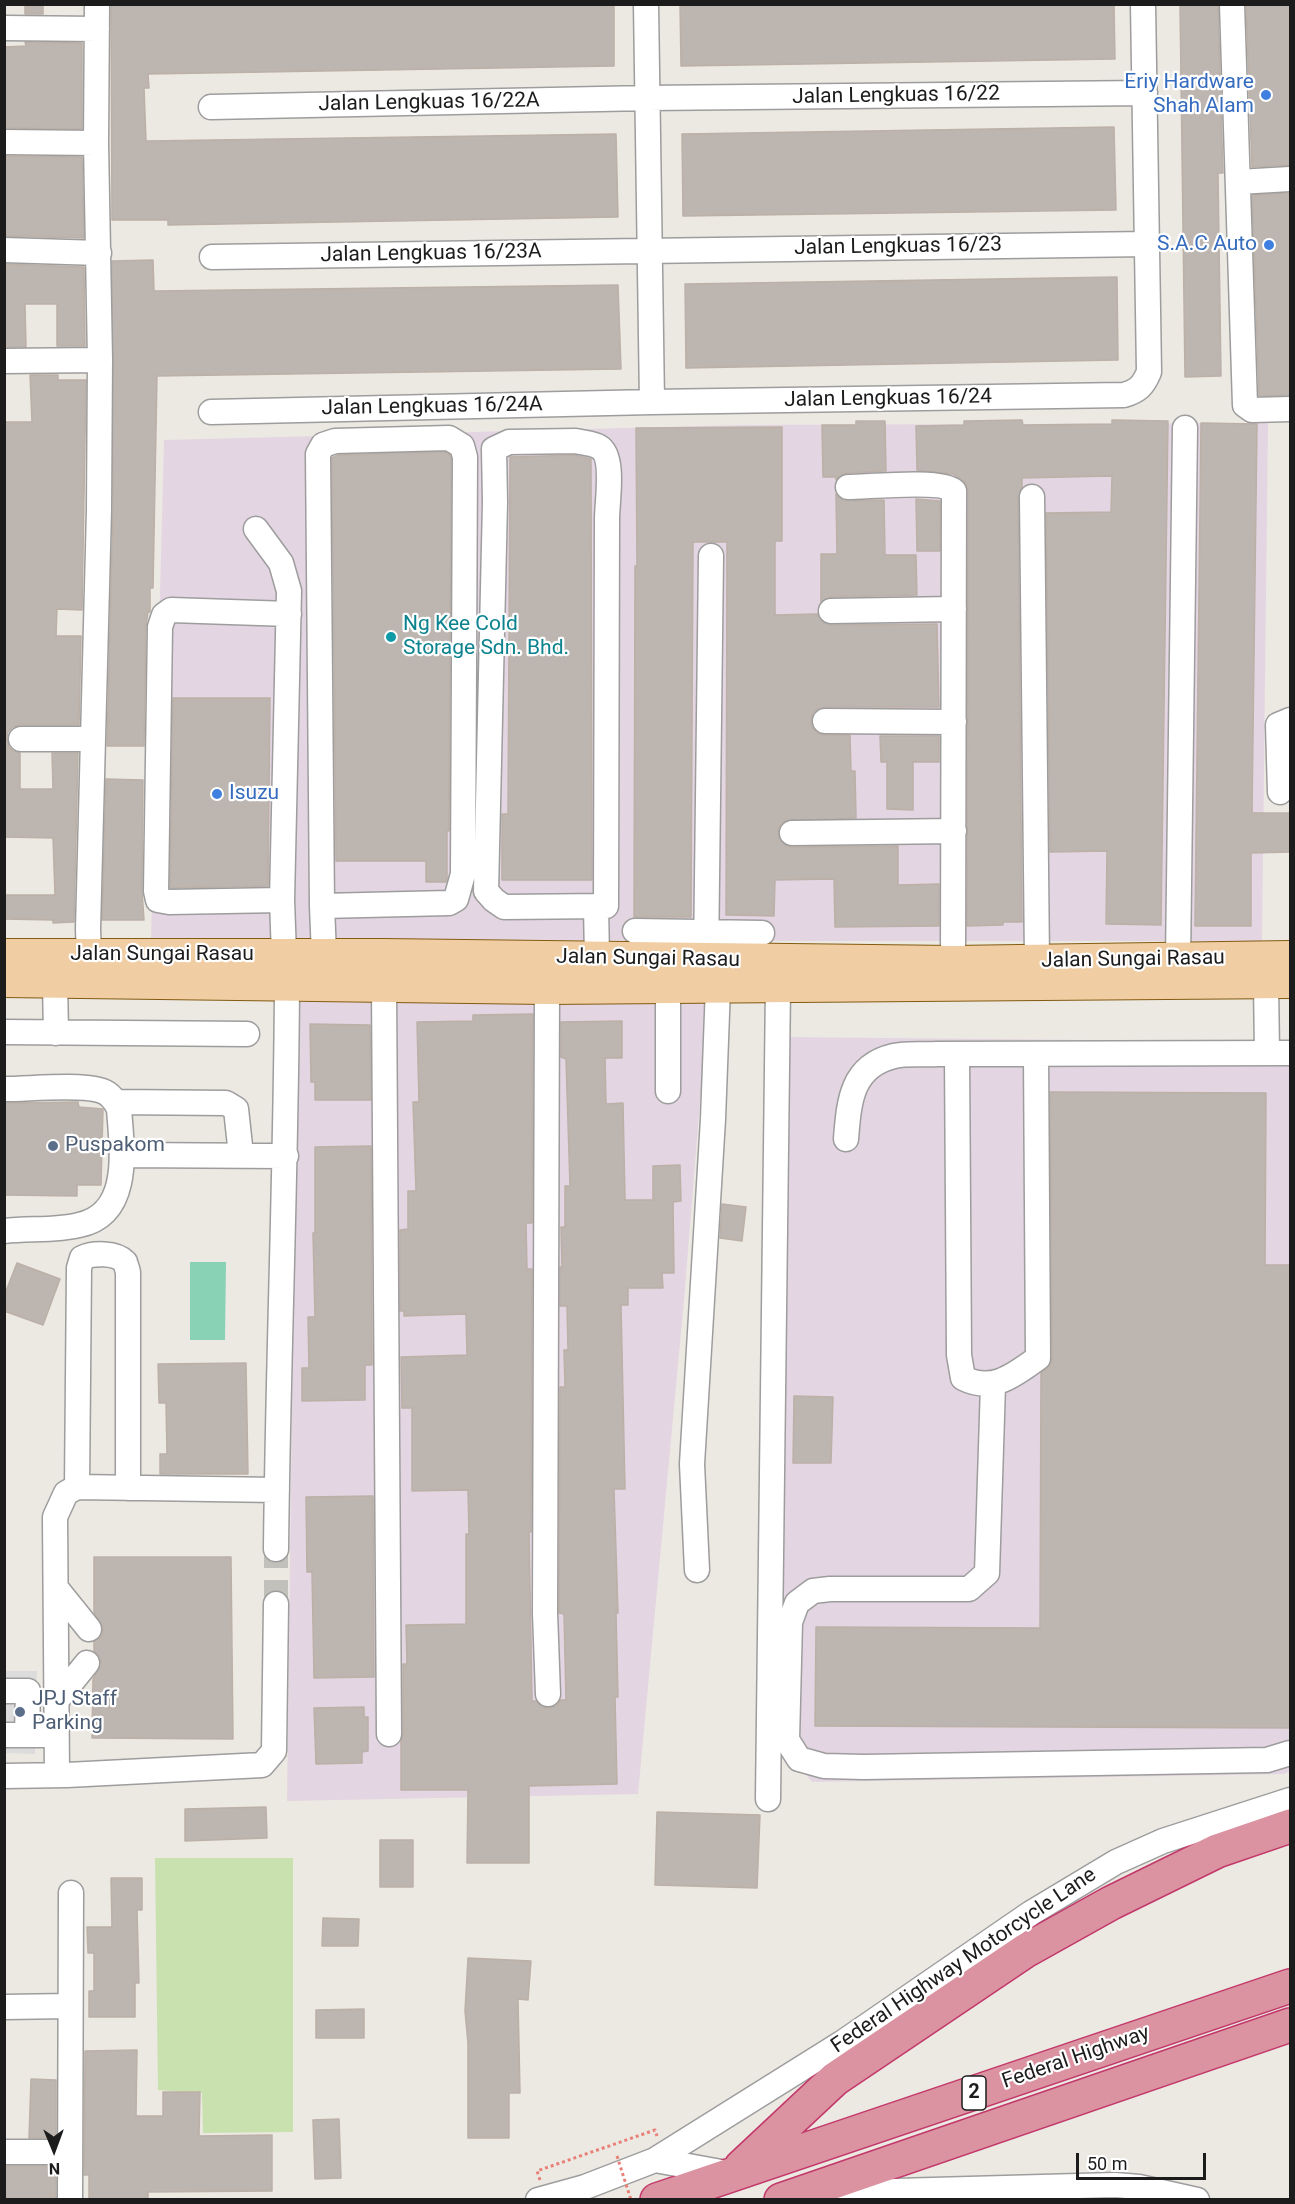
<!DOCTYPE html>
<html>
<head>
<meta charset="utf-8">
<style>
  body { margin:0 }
  #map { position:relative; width:1295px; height:2204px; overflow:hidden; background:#ece9e3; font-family:Roboto,sans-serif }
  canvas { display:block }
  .frame { position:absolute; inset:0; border:6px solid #1c1c1c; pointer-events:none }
  .north { position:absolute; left:24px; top:2120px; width:60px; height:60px; -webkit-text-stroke:4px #fff; paint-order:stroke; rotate:179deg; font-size:16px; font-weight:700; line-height:24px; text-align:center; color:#1c1c1c }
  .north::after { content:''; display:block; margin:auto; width:21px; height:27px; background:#1c1c1c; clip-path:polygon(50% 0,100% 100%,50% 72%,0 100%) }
  .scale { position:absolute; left:1076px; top:2153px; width:130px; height:27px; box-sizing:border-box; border:3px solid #1c1c1c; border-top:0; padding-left:8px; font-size:18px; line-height:21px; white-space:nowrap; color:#1c1c1c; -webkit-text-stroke:4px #fff; paint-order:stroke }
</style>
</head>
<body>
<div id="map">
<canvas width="1295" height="2204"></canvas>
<div class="frame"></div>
<div class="north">N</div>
<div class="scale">50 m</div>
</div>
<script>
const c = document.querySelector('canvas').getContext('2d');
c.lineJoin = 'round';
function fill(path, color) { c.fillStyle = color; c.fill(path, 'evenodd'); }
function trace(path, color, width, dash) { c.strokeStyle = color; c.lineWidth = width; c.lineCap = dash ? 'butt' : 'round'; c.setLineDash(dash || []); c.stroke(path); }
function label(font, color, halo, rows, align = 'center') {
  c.font = font + ' Roboto,sans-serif'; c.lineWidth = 4.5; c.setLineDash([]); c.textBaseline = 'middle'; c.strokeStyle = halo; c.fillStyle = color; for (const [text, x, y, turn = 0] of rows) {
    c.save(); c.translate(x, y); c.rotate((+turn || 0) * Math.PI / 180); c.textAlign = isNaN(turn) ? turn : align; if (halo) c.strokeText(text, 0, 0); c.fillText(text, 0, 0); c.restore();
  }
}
const industrial = new Path2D(`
  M1268,423L1262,941H770L151,938L164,440L741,425Z
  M297,1002L708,1003L684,1300L638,1794L287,1801Z
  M786,1037L1290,1042V1771L1284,1774L812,1782L780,1743Z`);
const grass = new Path2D(`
  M155,1858H293V2132L203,2133L202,2093L158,2090Z`);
const pitch = new Path2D(`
  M190,1262H226L225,1340H190Z`);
const parking = new Path2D(`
  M5,1671H37L35,1754L5,1753Z`);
const building = new Path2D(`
  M25,4H43V14H25Z
  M111,4H614V66L148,74L149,88H144L146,141L616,134L618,217L168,225V220H112Z
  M680,4H1114L1115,59L681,66Z
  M1180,4H1218L1223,173H1218L1221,376L1185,377Z
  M1246,4H1290V165L1252,167Z
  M25,42L82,43V129L4,128V47L26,46Z
  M1114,127L1116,210L683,216L682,134Z
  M4,156L82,157L84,238L4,236Z
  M1290,193V395L1259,396L1252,195Z
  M153,260L154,291L618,285L621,369L157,376L153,588H150V612H148L146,627L144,746H107L113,510L112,261Z
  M4,264L84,267L85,346H57V304H25L26,347H4Z
  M1117,277L1118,360L686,368L685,284Z
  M30,375H58V380H86L82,610L57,609L56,636H81L79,725H20L13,727L8,732L7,738L9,747L13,751L20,753V789H53L52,753H78L74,922L53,923V920L4,919V895H55L53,838L4,837V422H32Z
  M1022,420L1023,425L1112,424V420L1168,421L1161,925L1106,924L1107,851L1050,852L1046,513L1111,512L1112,476L1022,478V487L1018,497L1022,922H1003V925L967,926L968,491L966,483L953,474L917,470L916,426L964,425V421Z
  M856,421H885L886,471L847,473L840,475L836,480V477H823L822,425H856Z
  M1201,423L1257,424L1252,813H1290V852L1251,853V926H1195Z
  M782,427V541H775V615L818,614L824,623L831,625L937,624L939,707H825L818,709L813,713L811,720L812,727L817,733L825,735H850L851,771H855L856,818L785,821L779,827L778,833L780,840L785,845L792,847L898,846V885L939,884V926L835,927L834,879L775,880L774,916L726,915L727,542H693L691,917H634L635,566H637L636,428Z
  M445,452L450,455L451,459L449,831H447V879L446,882H426V861H336L332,458L338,455Z
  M574,455L591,459L592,880H502V814H508L510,457Z
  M836,494L841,499L848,501L884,500L885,555H916L917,595L831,597L821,602V554H837Z
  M916,499L940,501V551H917Z
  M173,698H270L268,886L170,888Z
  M880,736H939V762H913V810L887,809V762H881Z
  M106,779L143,780L142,891L144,920H102Z
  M533,1014L532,1223H526L527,1269H532L531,1532H529L532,1701H536L542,1707L549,1708L556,1706L561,1700H566L564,1614L559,1613L560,1387H565L564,1350H568L567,1306H560V1267H562L561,1227H565V1186H570L566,1059L561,1057V1022L622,1021V1058H605L606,1104L623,1103L625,1200H653V1166L680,1165L681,1201L673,1202L674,1273H662L663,1288H628V1305H621L625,1489H614L618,1613H616L618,1697H615L617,1784L529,1786V1863H467L468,1790H401V1742L403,1734V1664H407L406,1625L466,1624V1534H469L468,1490L412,1491V1408H402L401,1357L467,1355L466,1314L404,1316V1311H400V1230L408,1229V1191H416L413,1102H419L417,1022L473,1021V1015Z
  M310,1024L370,1025L371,1100H315V1082H311Z
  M1050,1092L1266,1093L1265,1265H1290V1728L815,1726L816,1627L1040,1628L1041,1373L1050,1365L1052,1358Z
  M78,1102L79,1107L103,1109L101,1185H77V1196L4,1195V1103Z
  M371,1146L372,1365H365V1400L302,1401V1368H309L308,1317H315L313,1233H315V1147Z
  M722,1204L746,1207L742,1241L720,1238Z
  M17,1263L60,1279L43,1325L4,1311V1296Z
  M246,1363L248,1474H160V1454H167L166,1403H159L158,1364Z
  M794,1396L833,1397L831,1463H793Z
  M373,1496L374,1677L314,1678L312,1572H307L306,1497Z
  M94,1557H231L233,1739L92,1738L93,1679L101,1665L100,1657L94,1651V1642L102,1635L103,1627L94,1612Z
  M364,1707V1717H368V1751L362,1752V1763L316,1764L314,1708Z
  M266,1807L267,1838L185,1841V1809Z
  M657,1812L760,1815L757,1888L655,1885Z
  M380,1840H413V1887H380Z
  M111,1878H142V1910H137L139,1983H135V2017H89V1991H94V1953H88L87,1927H112Z
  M323,1918L359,1919L358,1946H322Z
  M468,1958L531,1961L528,2000L518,1999L520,2093H509V2138H468V2043L465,2011Z
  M364,2009V2038H316V2010Z
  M137,2050L136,2116H163V2092H200L199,2136L272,2135V2191L148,2192V2199H89V2175H84L85,2051Z
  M31,2079L56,2080V2135H52V2138H29Z
  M339,2119L341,2178L315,2179L313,2120Z
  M4,2166H56V2199H4Z`);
const minorTunnel = new Path2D(`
  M276,1604V1549`);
const path = new Path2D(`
  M540,2180L537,2171L655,2130L657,2136`);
const minor = new Path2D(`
  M646,4L652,402
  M1232,4L1245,405L1252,410L1290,409
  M4,28L97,29
  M211,107L648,98L1145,93
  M4,142L96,143
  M1238,182L1290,179
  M4,250L99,253
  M212,257L1147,244
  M4,361L100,360
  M211,412L652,402L1124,395C1138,391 1143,386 1149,372L1143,4
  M576,441C583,443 593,443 599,447C615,456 607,502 607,519L606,906L504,907L494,900L486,891L495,502L494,449L509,442Z
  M848,487C869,487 941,479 954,491L953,962
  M1032,497L1037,961
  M256,529L281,563L289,591L282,900L284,955
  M831,611L954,609
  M825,721L954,722
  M21,739H92
  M1280,792L1278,725L1290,720
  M792,833L954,831
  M282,900L169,902L158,900L156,891L160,627L164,615L171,610L289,614
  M322,906L449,903L456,899L463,874L465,457L462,446L449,438L335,441L323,445L318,454L322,906L324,955
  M596,906L597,958
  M635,931L762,933
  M89,956L88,929L99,510L100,360L96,143L97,4
  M1178,959L1185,428
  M706,960L711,556
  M55,982L56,1033
  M1266,983L1267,1053
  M384,986L389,1734
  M668,987V1091
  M547,988L545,1613L548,1694
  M4,1032L247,1034
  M957,1055L959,1355L963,1378C993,1393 1014,1375 1038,1358L1036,1055
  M4,1089C29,1089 78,1084 99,1090C109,1092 115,1100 119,1109C122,1149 132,1214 79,1225C56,1231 29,1228 4,1231
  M116,1102L226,1103L236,1109L241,1155
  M846,1139C849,1102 851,1066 894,1056C907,1053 923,1055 937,1054L1290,1053
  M122,1155L286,1156
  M993,1385L987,1573L969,1589H830L813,1591L797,1603L790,1622L787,1740L799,1759L824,1766L864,1767L1267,1760L1290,1753
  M77,1487L79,1268L82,1258C92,1253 116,1252 125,1262C125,1263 128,1271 128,1272V1488
  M276,1549C278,1361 286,1173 287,986
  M697,1570L692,1464L713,1119L718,987
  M56,1588L89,1629
  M4,1691H28L27,1735
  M57,1700L87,1663
  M4,1735H43
  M57,1775L55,1517L66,1493L77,1487L277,1490
  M4,1776L67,1775L262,1765L274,1751L276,1604
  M768,1799L778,986
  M4,2007L69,2006
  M4,2152H69
  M655,2160L732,2174
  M823,2193L1115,2185L1139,2187L1197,2200
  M70,2200L71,1893
  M538,2200L585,2187L655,2160L842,2043L1031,1913L1116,1862L1163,1841L1290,1800`);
const major = new Path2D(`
  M4,955H383L953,962L1290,957
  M4,981L547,988L1290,982`);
const highway = new Path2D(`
  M741,2167L835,2079L1025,1951L1111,1903L1217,1851L1290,1826
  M657,2200L1290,1986
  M781,2200L1290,2025`);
const pathBridge = new Path2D(`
  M617,2156L631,2200`);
const markers = [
  [1266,95,6,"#3f7fe0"],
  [1269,245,6,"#3f7fe0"],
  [391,637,6,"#0f9aa8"],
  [217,794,6,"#3f7fe0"],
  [53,1146,6,"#5c6f8a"],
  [20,1712,6,"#5c6f8a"]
];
const shields = [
  [974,2093,24]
];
const shieldNames = [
  ["2",974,2093]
];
const shopNames = [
  ["Eriy Hardware",1254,83],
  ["Shah Alam",1254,107],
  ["S.A.C Auto",1257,245],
  ["Isuzu",229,794,"left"]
];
const streetNames = [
  ["Jalan Lengkuas 16/22",896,96,-1],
  ["Jalan Lengkuas 16/22A",429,103,-1],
  ["Jalan Lengkuas 16/23",898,247,-1],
  ["Jalan Lengkuas 16/23A",431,254,-1],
  ["Jalan Lengkuas 16/24",888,399,-1],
  ["Jalan Lengkuas 16/24A",432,407,-1],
  ["Jalan Sungai Rasau",162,955],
  ["Jalan Sungai Rasau",648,959,1],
  ["Jalan Sungai Rasau",1133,960,-1],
  ["Federal Highway Motorcycle Lane",964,1961,-34],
  ["Federal Highway",1076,2058,-19]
];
const cultureNames = [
  ["Ng Kee Cold",403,625],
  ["Storage Sdn. Bhd.",403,649]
];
const serviceNames = [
  ["Puspakom",65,1146],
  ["JPJ Staff",32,1700],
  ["Parking",32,1724]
];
fill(industrial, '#e4d5e2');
fill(grass, '#c8e1ae');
fill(pitch, '#89d2b5');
fill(parking, '#dcdcdc');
fill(building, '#bcb5b0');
trace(building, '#bcb0a7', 1.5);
trace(minorTunnel, '#c2c0bb', 24, [24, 12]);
trace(minor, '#9d9d9d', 27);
trace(major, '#835b11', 34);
trace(highway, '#c2386a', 36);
trace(path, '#e98077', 3, [3, 3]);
trace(minor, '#fff', 24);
trace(major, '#f0cda3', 32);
trace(highway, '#db92a1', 33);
trace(pathBridge, '#e98077', 3, [3, 3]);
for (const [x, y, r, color] of markers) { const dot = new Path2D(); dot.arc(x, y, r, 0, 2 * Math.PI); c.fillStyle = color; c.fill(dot); trace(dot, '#fff', 2); }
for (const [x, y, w] of shields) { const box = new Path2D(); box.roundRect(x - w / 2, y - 17, w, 34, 4.5); c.fillStyle = '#fff'; c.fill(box); trace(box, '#1c1c1c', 1.5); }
label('bold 20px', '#1c1c1c', null, shieldNames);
label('21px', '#366cbe', '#fff', shopNames, 'right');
label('21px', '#1c1c1c', '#fff', streetNames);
label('21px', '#0d838f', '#fff', cultureNames, 'left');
label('21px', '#4e5e75', '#fff', serviceNames, 'left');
</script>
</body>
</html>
